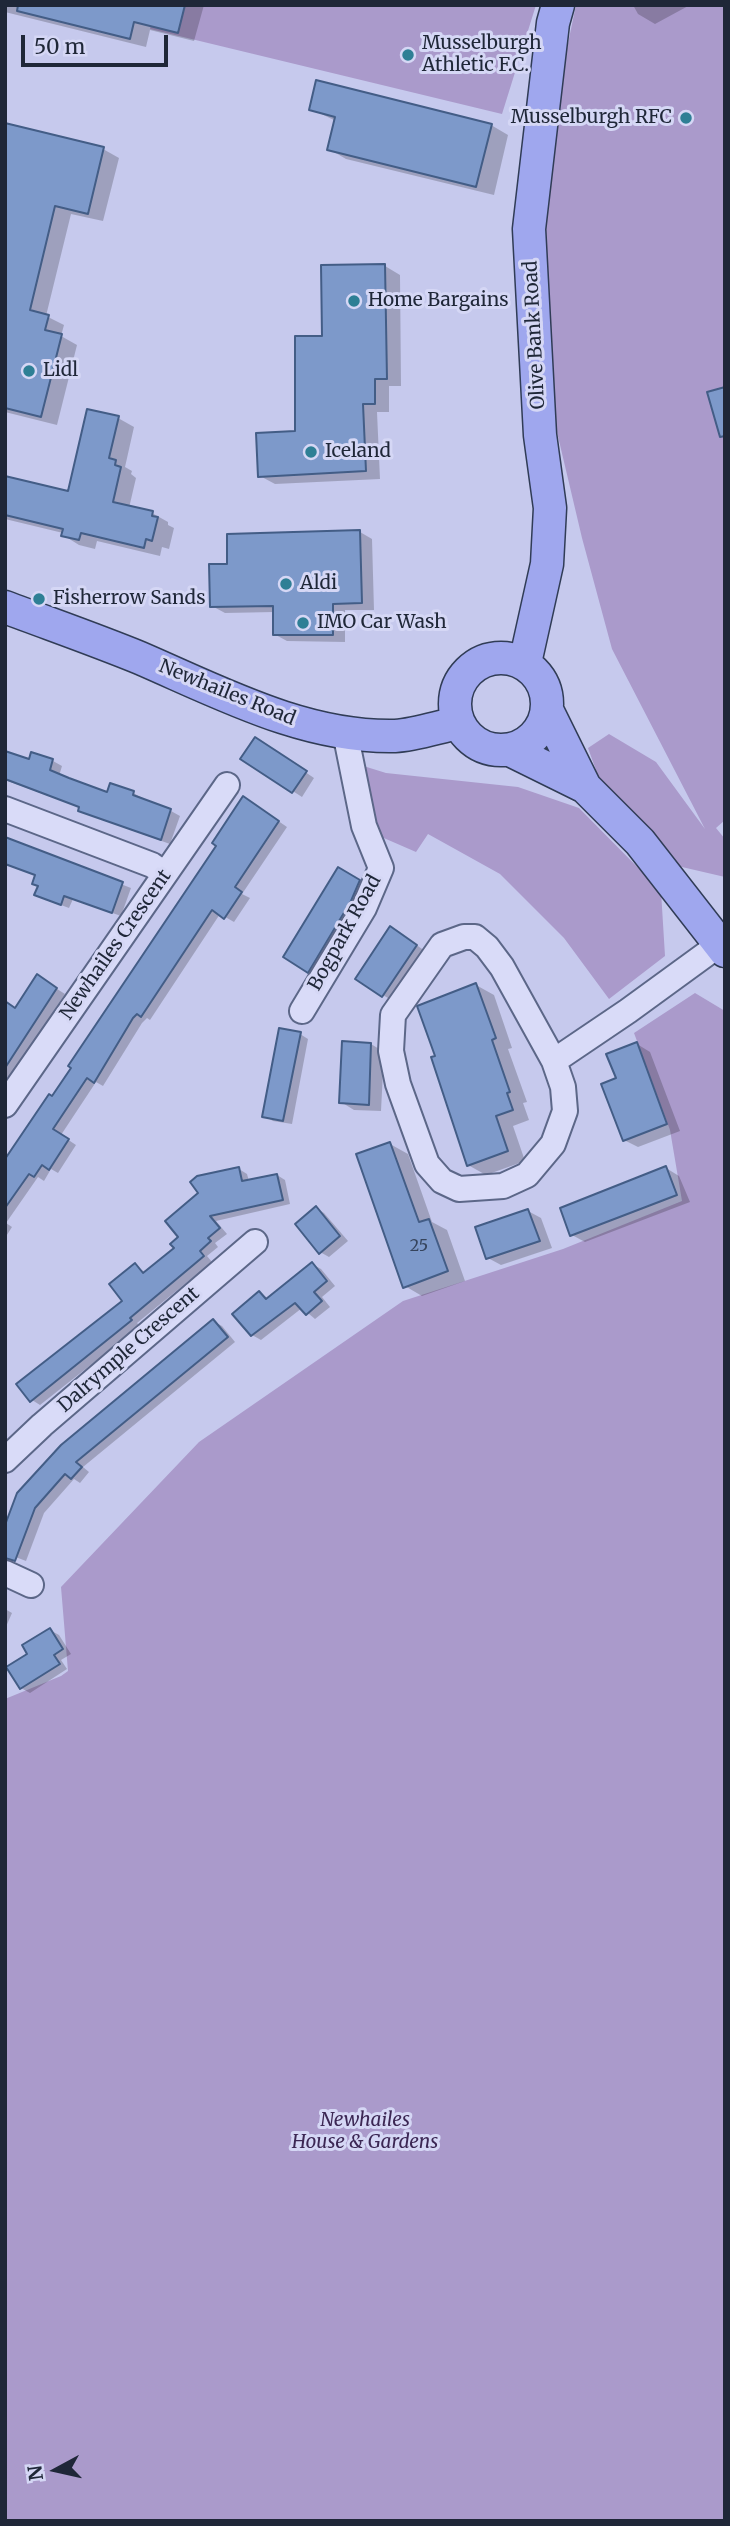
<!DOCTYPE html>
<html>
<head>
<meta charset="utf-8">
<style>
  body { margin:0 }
  #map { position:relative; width:730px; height:2526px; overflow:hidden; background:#c6c9ed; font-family:Merriweather,serif }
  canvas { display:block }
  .frame { position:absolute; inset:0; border:7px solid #1f2738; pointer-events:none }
  .north { position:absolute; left:21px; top:2435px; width:70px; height:70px; -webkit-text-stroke:5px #d5d7f5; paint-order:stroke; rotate:262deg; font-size:19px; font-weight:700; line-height:28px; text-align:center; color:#1f2738 }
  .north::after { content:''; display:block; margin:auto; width:24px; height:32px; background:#1f2738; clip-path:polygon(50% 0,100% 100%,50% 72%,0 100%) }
  .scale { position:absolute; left:21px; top:35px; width:147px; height:32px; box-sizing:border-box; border:4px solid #1f2738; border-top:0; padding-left:9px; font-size:21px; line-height:24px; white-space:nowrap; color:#1f2738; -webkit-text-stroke:5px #d5d7f5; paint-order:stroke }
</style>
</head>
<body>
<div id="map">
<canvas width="730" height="2526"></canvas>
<div class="frame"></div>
<div class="north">N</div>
<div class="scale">50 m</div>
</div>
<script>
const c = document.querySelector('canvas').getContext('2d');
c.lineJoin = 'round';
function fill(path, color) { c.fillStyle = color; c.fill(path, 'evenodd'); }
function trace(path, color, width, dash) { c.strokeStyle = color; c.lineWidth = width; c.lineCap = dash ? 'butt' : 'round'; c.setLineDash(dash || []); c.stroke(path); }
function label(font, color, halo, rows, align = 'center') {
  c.font = font + ' Merriweather,serif'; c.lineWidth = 6; c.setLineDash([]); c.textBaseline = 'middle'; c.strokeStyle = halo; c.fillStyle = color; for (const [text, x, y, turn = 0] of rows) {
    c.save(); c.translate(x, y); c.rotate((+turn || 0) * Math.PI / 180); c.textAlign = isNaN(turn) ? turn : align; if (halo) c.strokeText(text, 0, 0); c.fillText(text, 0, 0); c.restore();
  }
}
const green = new Path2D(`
  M156,5H536L502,114L150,29Z
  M576,5H725V820L716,828L725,839V877L669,864L601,784L588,748L609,734L656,762L705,829L612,649L582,538L552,411L539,282L546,149Z
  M357,764L386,773L518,787L579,808L661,891L665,956L609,999L564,938L500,874L428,834L416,852L370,832Z
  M695,993L725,1011V2521H5V1699L61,1676L68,1671L61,1587L199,1442L403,1301L563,1249L682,1201L670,1130L634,1033Z`);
const shadow = new Path2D(`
  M5,5H204L194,41L150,30L146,47L5,12Z
  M633,5H690L655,24L638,14Z
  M311,109L491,125L508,135L494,195L346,159L329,149L336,121Z
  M5,125L103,149L119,158L103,221L71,214L46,316L64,325L61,336L77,345L57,425L5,412Z
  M385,266L400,275L401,386H389V412H377L380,479L275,484L260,476L297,433L324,338Z
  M118,418L134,427L125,467L132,471L131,474L136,478L129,508L152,513L168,522V525L174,528L169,549L162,547L160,556L97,541L95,549L79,545L63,535V533L5,519V478L69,493Z
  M360,532L372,539L374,610H345V642L287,641L274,634L275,612L225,613L212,606L229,565Z
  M264,744L314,778L302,797L243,759Z
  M5,753L30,762L33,754L53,761L62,766L59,776L108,794L133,793L143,798L142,800L171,811L180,816L170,844L89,815L80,810L81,808L5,780Z
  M252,803L287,827L242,894L250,898L234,922L220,914L150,1020L147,1018L142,1023L103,1086L96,1082L61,1135L76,1145L58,1173L51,1169L44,1181L38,1177L6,1223L12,1227L5,1238V1161L53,1098Z
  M5,839L131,888L121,916L73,899L69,908L45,899L37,876L5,864Z
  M351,876L366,886L321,979L285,957Z
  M404,936L429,954L396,1003L383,995Z
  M46,982L65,994L10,1078L5,1076V1014L16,1010Z
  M476,985L494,995L512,1048L508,1049L527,1102L523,1103L529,1120L513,1126L525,1161L486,1175L468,1165L438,1057Z
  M300,1034L308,1039L292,1124L273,1121L264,1116Z
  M343,1043L371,1044L384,1052L381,1111L354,1110L341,1102Z
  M637,1044L650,1052L680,1131L638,1147L624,1140L618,1079Z
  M390,1144L408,1154L432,1222L447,1230L465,1281L422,1296L405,1286Z
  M666,1168L679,1176L690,1202L585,1242L572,1235Z
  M239,1169L247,1174L249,1181L277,1175L285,1180L290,1204L216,1221L227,1234L215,1243L218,1247L207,1256L212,1262L137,1323L140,1326L40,1405L32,1400L125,1302L135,1265L146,1273L177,1248Z
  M316,1208L324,1213L348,1241L329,1257L320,1252Z
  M528,1211L541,1218L552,1248L501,1265L488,1258Z
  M312,1264L321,1269L335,1286L322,1297L330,1307L315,1319L302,1308L261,1340L252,1335L260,1293L269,1299Z
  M213,1321L222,1326L235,1342L83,1467L89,1472L80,1483L74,1479L44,1513L26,1561L5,1553V1530Z
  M5,1609L12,1613L5,1629Z
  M50,1630L59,1635L71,1654L61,1660L67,1669L30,1693L21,1688L30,1654Z`);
const building = new Path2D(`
  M18,5H185L178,33L134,22L130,39L17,11Z
  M316,80L492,124L476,187L327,150L335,117L309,110Z
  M5,123L104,147L88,214L55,206L30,310L49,315L45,330L62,334L41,417L5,408Z
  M385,264L387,379H375V404H363L366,471L258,477L256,433L295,431V336H322L321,265Z
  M725,387V436L720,437L707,392Z
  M87,409L119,416L109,458L116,460L115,465L121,467L113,502L153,511L152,516L158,517L152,541L146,539L144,548L81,533L79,540L61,536L63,529L5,515V476L68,491Z
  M360,530L362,603L333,604V635H273V606L210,607L209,564H227V534Z
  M255,737L307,771L292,793L240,759Z
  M5,751L29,759L31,752L53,759L50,770L69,778L107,792L110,783L134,791L133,795L171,809L161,840L78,811L79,807L5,779Z
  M243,796L279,821L235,887L242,892L224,919L212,910L141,1017L137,1014L133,1018L94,1083L87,1078L53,1129L69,1139L49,1170L42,1165L34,1177L29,1174L5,1208V1159L49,1094L52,1096L71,1068L68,1066L216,846L212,843Z
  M5,837L123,882L112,913L64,896L61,905L34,895L38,886L32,884L35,875L5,864Z
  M338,867L360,880L351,901L308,973L283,957Z
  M390,926L417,945L382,997L355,979Z
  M37,974L57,988L5,1068V1001L15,1008Z
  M476,983L496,1038L492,1040L510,1092L507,1093L513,1110L496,1116L508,1151L467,1166L431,1057L435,1056L417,1006Z
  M279,1028L301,1032L283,1121L262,1117Z
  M342,1041L371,1043L369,1105L339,1103Z
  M637,1042L667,1124L623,1141L601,1084L616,1078L606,1054Z
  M390,1142L419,1222L429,1219L448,1271L403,1288L356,1154Z
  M666,1166L677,1195L570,1236L560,1208Z
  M239,1167L242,1181L277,1174L283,1200L210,1216L220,1228L208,1238L211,1241L200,1251L204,1256L130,1318L132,1320L30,1402L16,1384L122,1301L109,1284L135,1263L143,1273L174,1248L170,1244L178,1237L165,1221L198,1193L190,1182L197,1176Z
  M316,1206L340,1236L319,1254L295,1224Z
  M528,1209L540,1241L486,1259L475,1227Z
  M312,1262L327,1281L314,1292L322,1301L306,1315L295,1303L251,1336L232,1314L259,1291L266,1299Z
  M213,1319L228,1337L76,1462L82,1467L71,1479L65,1474L35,1508L15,1561L5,1558V1525L17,1493L61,1445Z
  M50,1628L63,1649L54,1655L60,1664L20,1689L6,1667L27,1654L22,1645Z`);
const minor = new Path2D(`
  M5,809L152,865L165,874
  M464,937H475L487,947L502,967L554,1061L563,1087L565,1111L553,1144L527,1175L503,1186L459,1189L442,1181L427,1164L398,1084L391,1051L393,1015L442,945Z
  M302,1011L364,908L381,868L364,826L345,732
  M554,1061L628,1011L720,944
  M5,1105L227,785
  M5,1460L42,1425L255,1242
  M5,1573L31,1585`);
const major = new Path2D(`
  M5,607C50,624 96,640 140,658C221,693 305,738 395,736C415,735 438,727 458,723
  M455 704a46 46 0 1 1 92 0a46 46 0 1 1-92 0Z
  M525,663L547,564L550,508L540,435L529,229L553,23L558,5
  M547,710L585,787L640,842L725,951
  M510,750L585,787`);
const markers = [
  [408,55,7,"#2e7f95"],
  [686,118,7,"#2e7f95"],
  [354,301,7,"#2e7f95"],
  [29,371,7,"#2e7f95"],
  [311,452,7,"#2e7f95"],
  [286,584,7,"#2e7f95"],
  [39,599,7,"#2e7f95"],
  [303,623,7,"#2e7f95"]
];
const numberNames = [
  ["25",419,1246]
];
const poiNames = [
  ["Musselburgh",422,44],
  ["Athletic F.C.",422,66],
  ["Musselburgh RFC",672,118,"right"],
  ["Home Bargains",368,301],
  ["Lidl",43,371],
  ["Iceland",325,452],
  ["Aldi",300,584],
  ["Fisherrow Sands",53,599],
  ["IMO Car Wash",317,623]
];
const streetNames = [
  ["Olive Bank Road",535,335,-93],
  ["Newhailes Road",227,693,22],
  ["Bogpark Road",345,933,-61],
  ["Newhailes Crescent",116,945,-55],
  ["Dalrymple Crescent",129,1350,-41]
];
const parkNames = [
  ["Newhailes",365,2121],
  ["House & Gardens",365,2143]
];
fill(green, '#aa9acb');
fill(shadow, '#0003');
fill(building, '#7d99ca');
trace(building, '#435d86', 2);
trace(minor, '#5c6788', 28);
trace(major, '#303c56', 35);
trace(minor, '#d9dbf8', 24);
trace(major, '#9fa7ee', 32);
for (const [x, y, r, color] of markers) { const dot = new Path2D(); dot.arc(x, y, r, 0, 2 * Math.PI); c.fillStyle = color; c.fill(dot); trace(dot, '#d5d7f5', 2.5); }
label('16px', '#36445c', null, numberNames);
label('19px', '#1f2738', '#d5d7f5', poiNames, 'left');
label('19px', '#1f2738', '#d5d7f5', streetNames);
label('italic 19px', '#3c2754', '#d5d7f5', parkNames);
</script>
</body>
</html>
